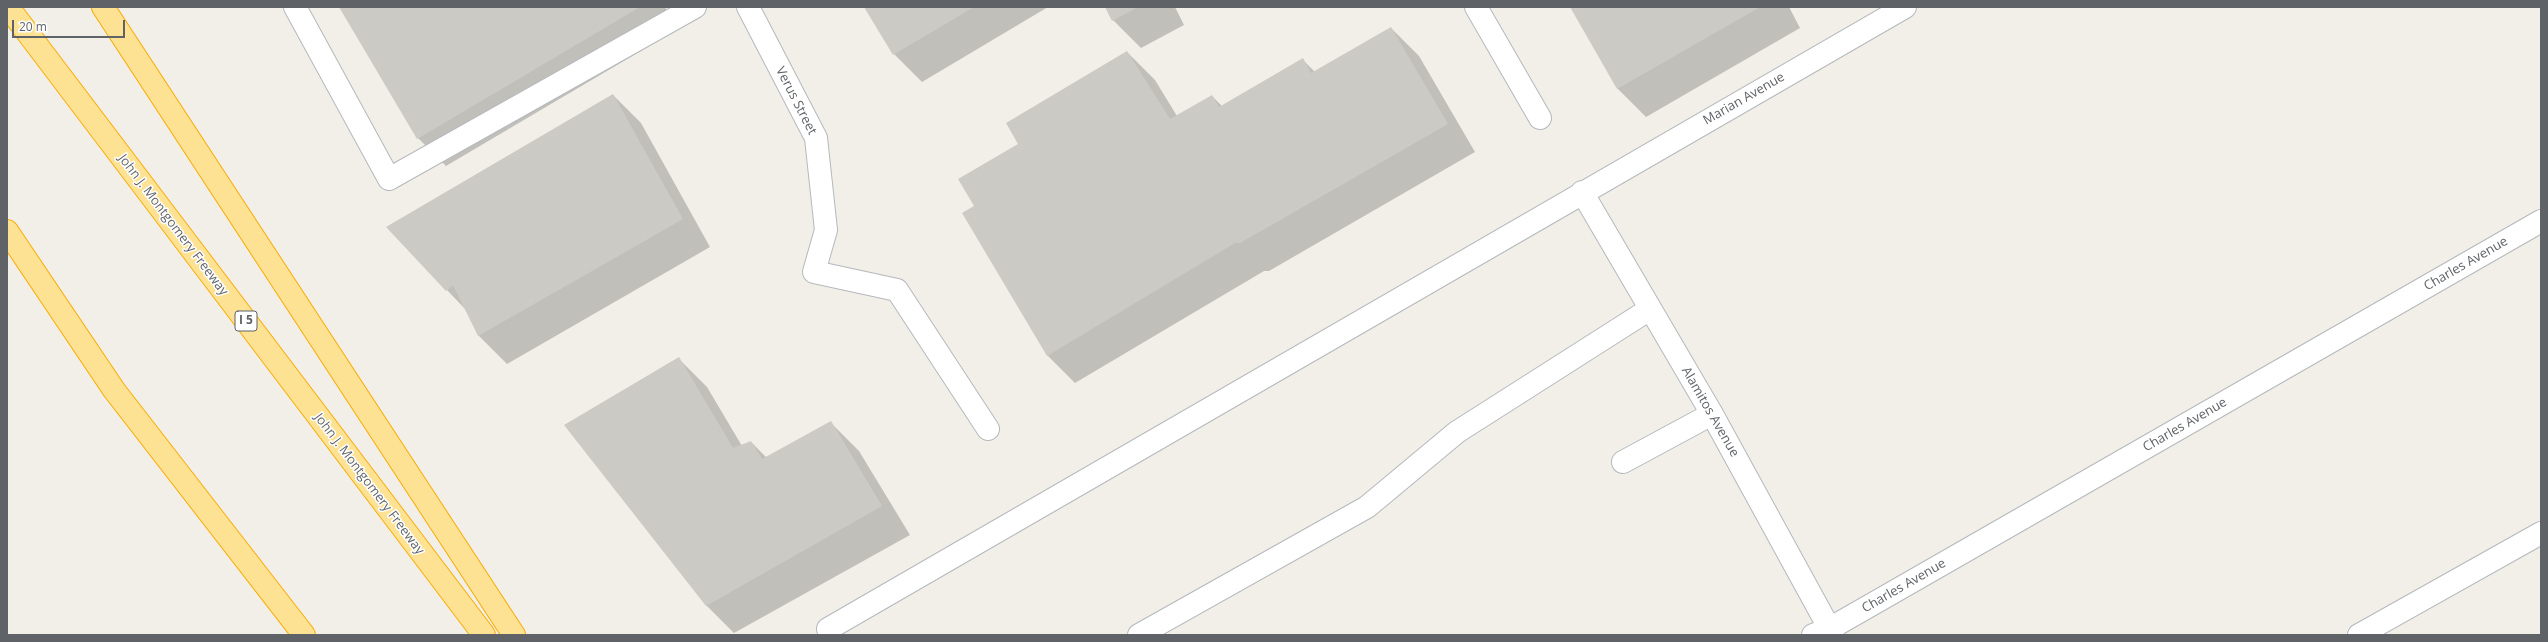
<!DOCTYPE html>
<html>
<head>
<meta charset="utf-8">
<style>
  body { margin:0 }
  #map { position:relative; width:2548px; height:642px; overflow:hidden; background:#f1efe8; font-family:"Open Sans",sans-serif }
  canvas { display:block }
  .frame { position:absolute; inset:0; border:8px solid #5f6368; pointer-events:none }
  .scale { position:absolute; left:12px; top:20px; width:113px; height:18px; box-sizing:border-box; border:2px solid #5f6368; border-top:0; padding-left:5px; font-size:12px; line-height:14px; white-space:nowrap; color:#5f6368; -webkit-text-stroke:3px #fff; paint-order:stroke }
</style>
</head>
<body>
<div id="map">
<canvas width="2548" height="642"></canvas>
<div class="frame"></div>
<div class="scale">20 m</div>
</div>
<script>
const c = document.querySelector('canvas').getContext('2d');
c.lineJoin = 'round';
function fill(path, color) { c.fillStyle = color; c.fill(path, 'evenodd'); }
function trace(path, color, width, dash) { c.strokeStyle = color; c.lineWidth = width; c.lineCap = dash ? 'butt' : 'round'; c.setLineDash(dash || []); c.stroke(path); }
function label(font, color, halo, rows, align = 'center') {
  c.font = font + ' "Open Sans",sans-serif'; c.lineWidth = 3; c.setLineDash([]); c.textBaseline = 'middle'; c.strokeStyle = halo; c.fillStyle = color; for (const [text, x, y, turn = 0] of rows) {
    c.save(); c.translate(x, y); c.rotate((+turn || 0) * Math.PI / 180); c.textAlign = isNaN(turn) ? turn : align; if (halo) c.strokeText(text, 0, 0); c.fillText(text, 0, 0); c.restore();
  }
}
const shadow = new Path2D(`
  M341,7H665L678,29L446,166L418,138Z
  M865,7H1048L922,82L894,54Z
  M1106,7H1175L1184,25L1141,48L1113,20Z
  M1571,7H1789L1800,28L1646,117L1618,89Z
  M1391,28L1419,56L1475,152L1269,271H1264L1075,383L1047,355L976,206L1020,144L1127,52L1155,80L1177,116L1212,96L1222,106L1303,60L1315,72Z
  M613,95L641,123L710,247L507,364L479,336L467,311L447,290Z
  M679,359L707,387L742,446L751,442L767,458L831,423L859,451L910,535L734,633L706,605Z`);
const building = new Path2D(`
  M339,7H640L417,139Z
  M864,7H974L893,55Z
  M1105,7H1138L1112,21Z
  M1570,7H1760L1617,89Z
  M1391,27L1448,124L1240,243H1235L1047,356L962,213L974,206L958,179L1018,144L1006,123L1127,51L1170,119L1212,95L1219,107L1303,58L1311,73Z
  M613,94L683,219L478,336L453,285L446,291L386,227Z
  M679,357L733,448L751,441L762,459L831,421L882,506L706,606L564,425Z`);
const minor = new Path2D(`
  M295,7L389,179L695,7
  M748,7L816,138L826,230L814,272L897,290L988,429
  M1476,7L1540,118
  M1582,192L1712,414L1833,635
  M1623,462L1712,414
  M828,629L1905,7
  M1139,635L1367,507L1457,432L1650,309
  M1813,635L1829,629L2541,221
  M2359,635L2541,533`);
const highway = new Path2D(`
  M8,7L484,635
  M103,7L514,635
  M7,231L114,390L304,635`);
const shields = [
  [246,321,22]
];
const shieldNames = [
  ["I 5",246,321]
];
const streetNames = [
  ["Marian Avenue",1744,99,-30],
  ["Verus Street",796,101,63],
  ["John J. Montgomery Freeway",173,225,53],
  ["Charles Avenue",2466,264,-30],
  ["Alamitos Avenue",1710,412,60],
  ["Charles Avenue",2185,425,-30],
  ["John J. Montgomery Freeway",369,484,53],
  ["Charles Avenue",1904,586,-30]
];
fill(shadow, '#0003');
fill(building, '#cccac5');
trace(minor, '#b5b8bc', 24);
trace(highway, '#f9ab00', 24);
trace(minor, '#fff', 22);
trace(highway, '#fde293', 22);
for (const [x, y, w] of shields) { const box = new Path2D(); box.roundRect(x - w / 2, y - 10, w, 20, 3); c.fillStyle = '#fff'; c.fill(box); trace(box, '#5f6368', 1); }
label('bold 12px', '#5f6368', null, shieldNames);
label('13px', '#5f6368', '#fff', streetNames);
</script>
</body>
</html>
